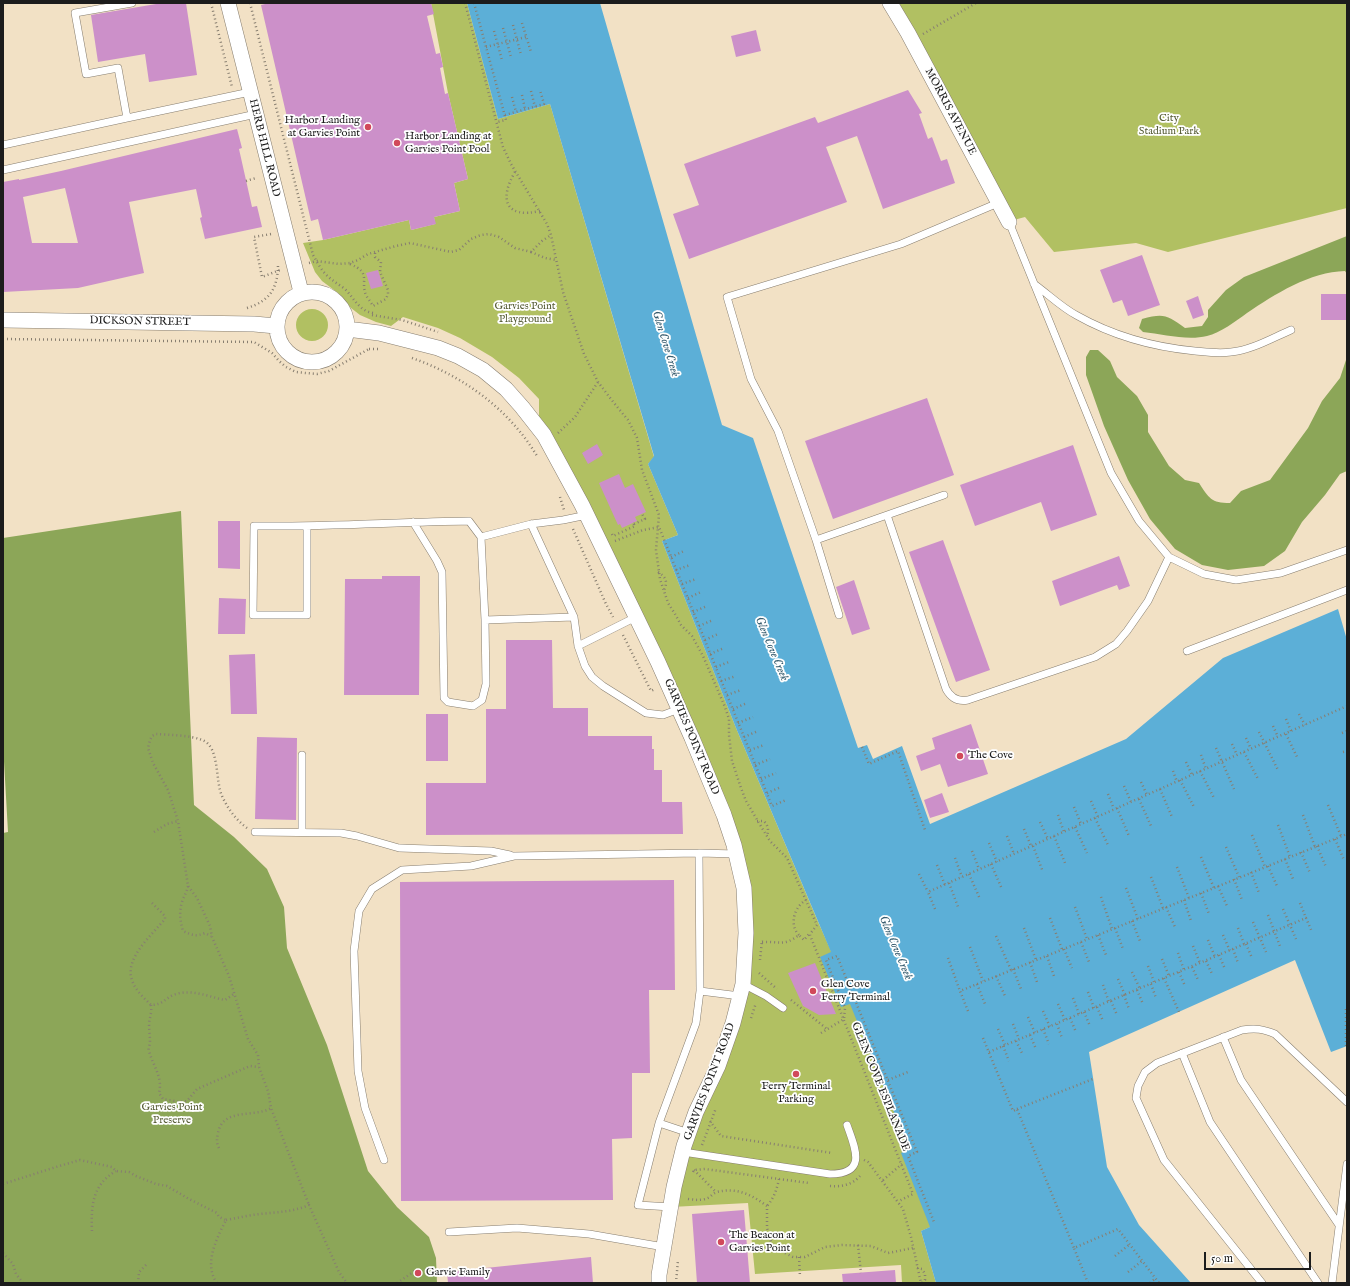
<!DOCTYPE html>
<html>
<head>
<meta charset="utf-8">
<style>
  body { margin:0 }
  #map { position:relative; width:1350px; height:1286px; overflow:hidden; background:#f2e1c5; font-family:"IM FELL English",serif }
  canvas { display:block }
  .frame { position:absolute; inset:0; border:4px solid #1c1c1c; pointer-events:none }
  .scale { position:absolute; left:1204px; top:1252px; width:107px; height:18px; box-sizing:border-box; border:2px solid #1c1c1c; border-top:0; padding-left:5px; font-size:12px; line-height:14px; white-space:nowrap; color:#1c1c1c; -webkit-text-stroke:3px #fff; paint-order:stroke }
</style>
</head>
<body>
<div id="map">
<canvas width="1350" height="1286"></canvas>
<div class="frame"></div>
<div class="scale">50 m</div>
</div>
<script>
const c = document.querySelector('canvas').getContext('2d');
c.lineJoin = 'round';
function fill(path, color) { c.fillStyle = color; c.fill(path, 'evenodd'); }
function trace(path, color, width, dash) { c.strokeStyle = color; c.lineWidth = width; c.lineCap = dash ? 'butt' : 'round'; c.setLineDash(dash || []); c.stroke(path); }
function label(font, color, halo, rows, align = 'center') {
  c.font = font + ' "IM FELL English",serif'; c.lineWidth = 3.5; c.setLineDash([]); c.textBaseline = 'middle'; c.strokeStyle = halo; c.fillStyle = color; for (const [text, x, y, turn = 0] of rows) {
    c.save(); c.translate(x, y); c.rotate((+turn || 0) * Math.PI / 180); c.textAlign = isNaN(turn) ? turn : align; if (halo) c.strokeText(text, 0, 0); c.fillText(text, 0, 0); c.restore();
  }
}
const green = new Path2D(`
  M431,3H467L498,119L550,104L654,457L648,464L678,535L662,541L736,728L819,924L922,1155L940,1223L921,1231L936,1283H902L901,1265L755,1274L748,1203L671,1207L742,984L743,902L722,815L539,419V399L519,378L492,357L460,338L438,328L403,317L391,326L376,322L360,315L351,308L338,293L322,281L315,272L303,243L323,240L409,220L411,230L435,224L434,217L460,211L454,183L468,179L448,93Z
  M887,3H1347V208L1168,252L1136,243L1054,252L1025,217L1010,221Z
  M296 325a16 16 0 1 1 32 0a16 16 0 1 1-32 0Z`);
const forest = new Path2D(`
  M1347,236V274L1345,271C1310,272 1275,294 1247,313C1236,321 1220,333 1207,336C1187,341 1163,334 1143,332L1139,328L1142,319C1164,313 1167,315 1185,328L1202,326L1208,317V310L1226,290L1244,277Z
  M1090,350H1098L1110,361L1117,377L1137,396L1148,415V432L1169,466L1185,480L1199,483C1209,498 1211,503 1230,503L1241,491L1270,480L1308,428L1322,401L1340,378L1347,357V471L1340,474L1325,495L1302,522L1285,551L1264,566L1228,570L1202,565L1175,549L1150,519L1128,480L1104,426L1086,375V357Z
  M181,511L194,805L234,837L267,869L284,907L287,948L327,1045L368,1171L397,1207L429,1237L436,1258L437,1283H3V833L8,832L3,744V538Z`);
const water = new Path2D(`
  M467,3H600L722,425L753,438L858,748L867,745L873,759L902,746L930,824L1126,739L1223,658L1338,609L1347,640V1046L1331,1052L1295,960L1089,1052L1107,1167L1139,1225L1191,1283H936L921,1231L930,1227L901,1153L909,1149L850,1004L841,1007L820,957L831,952L736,728L662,541L678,535L648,464L654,456L550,104L498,119Z`);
const building = new Path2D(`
  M162,3H186L197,75L149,82L145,54L98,62L91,15Z
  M269,3H431L434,14L427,16L436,54L440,53L443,67L440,68L445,94L448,93L468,179L454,183L460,211L434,217L436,224L411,230L409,220L323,240L318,219L311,221L261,5Z
  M756,30L761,51L736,57L731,36Z
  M908,90L922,113L919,114L928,139L932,137L941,161L947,159L955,183L883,209L857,136L826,147L847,202L689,259L673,214L699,205L684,164L815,117L818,123Z
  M237,129L242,148L239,149L252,207L257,206L262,227L205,239L200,218L202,217L196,189L129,202L144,273L78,288L3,292V182L19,179V180L61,171ZM65,188L78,243H32L23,197Z
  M1142,255L1160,305L1128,316L1122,300L1113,303L1100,270Z
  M378,270L383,286L371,289L366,273Z
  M1321,294H1347V320H1321Z
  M1198,296L1204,315L1193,319L1186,301Z
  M927,398L954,475L833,519L805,441Z
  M597,444L603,455L588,464L582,453Z
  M1073,445L1097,515L1051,531L1041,502L975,526L960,485Z
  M619,474L625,488L633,484L646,512L635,517L637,521L622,528L620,524L618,525L599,483Z
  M218,521H240V569L218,568Z
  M943,540L990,670L956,682L909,552Z
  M1119,556L1130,586L1119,590L1117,585L1060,606L1052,581Z
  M382,576H420L419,695H344L345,579H382Z
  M854,580L870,629L852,635L836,587Z
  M219,598L246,599L245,634H218Z
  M506,640H552L553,708H588V736H652V749H654V770H662V802H682L683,834L426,835V783H486V709H506Z
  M255,654L257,714H231L229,655Z
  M426,714H448V761H426Z
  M971,724L988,774L948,787L940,764L921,771L916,756L935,749L932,738Z
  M257,737L297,738L296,820L255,819Z
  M942,793L949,812L930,818L924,800Z
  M674,880L675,990H649L650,1073H632V1138L612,1139L613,1200L401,1201L400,882Z
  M815,963L824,985L836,1014L819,1015L803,1006L788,973Z
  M744,1210L750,1283H697L692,1214Z
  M591,1257L593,1283H448L447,1272Z
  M895,1270L896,1283H843L842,1274Z`);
const path = new Path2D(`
  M211,3L232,87
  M250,3L313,255C316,260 319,266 323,271C329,279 337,283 345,289C354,298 359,311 373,313
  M465,3L503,147L511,164L547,224L551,235L563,292L584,354L598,382L614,403L628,420L637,438L642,470L659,515L656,550L660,579L668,603L675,614L681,625L692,636L703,656L725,707L729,719V735L732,761L741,788L746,801L762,828L770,841L787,858L817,925L810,934V935L913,1194L899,1201
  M474,3L506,120L497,122
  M522,23L531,52
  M513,25L521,55
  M503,28L511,57
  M494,31L502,60
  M923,34L976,3
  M486,47L526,37
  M531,91L535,107
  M522,95L525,109
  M512,97L516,112
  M505,115L544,104L540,90
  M515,172C499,199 505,219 540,211
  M246,181L256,178
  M271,234L254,237L262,277L280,270
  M531,252L545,258L556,260
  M309,263L317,261L339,264L350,263L358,260L368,254L396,246L410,243L451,252L459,250L471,239L481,235L489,234L499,237L515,248L531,252L542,241L551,235
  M350,264C372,273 360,281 366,295C368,299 371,302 373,306L386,299L388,294V290L380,272L381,262L375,257V253
  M247,308C270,301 278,288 278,264
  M372,315L402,320L438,332
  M3,339L254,342L272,353L279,361L286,367L296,372L306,373L317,374L329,371L369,349
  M369,349H378
  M412,358C463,376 509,409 537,456
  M558,433L575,417L598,382
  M560,497L564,510
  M634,524L645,519L642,514
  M573,529L606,604L613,617
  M612,534L613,536L635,526L633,523
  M615,541L643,530L659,527L772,806L786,800
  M671,557L684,551
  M676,570L690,565
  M658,572C666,577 668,582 664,590
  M682,584L696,579
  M688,598L701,592
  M693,612L707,606
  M699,626L713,620
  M623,635L651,691L655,689
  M705,640L718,634
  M710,654L724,648
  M716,667L729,662
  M721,681L736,676
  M727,695L741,690
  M733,709L747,703
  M1299,714L1305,725
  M1286,719L1291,731
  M738,723L753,717
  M1273,726L1278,737
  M1259,732L1278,770
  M1342,733L1347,731
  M1286,734L1297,757
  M744,737L758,731
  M1246,738L1251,749
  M1232,744L1237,755
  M862,747L869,764L898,751L925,830
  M1216,748L1234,789
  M750,750L764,745
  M1244,752L1258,779
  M1343,752L1347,751
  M1201,755L1206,769
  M1186,762L1192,775
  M755,765L770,759
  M1173,771L1177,782
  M1200,771L1214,798
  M761,779L776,773
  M1180,780L1194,807
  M1141,782L1147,795
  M1124,786L1131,802
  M1160,789L1172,817
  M767,793L781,787
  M1108,794L1114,809
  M1139,799L1151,826
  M1091,801L1098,817
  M1328,805L1341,836
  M1074,807L1081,824
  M1117,808L1129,836
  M1058,815L1064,832
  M1303,815L1315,847
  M1095,818L1108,845
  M757,821H764C768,826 769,829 767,836
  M1040,822L1048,839
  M1278,825L1290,857
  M1075,827L1087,853
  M247,828C236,820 228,809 222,796C215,781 220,746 202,740C190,735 169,735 156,734L152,736L150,740L148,748L153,763L168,790L178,821L188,886L197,898L210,926L212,937L229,976L248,1039L258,1055L259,1067L268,1091L271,1108L309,1205
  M1024,829L1031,846
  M154,832L167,824L178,821
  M1252,835L1265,867
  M1007,836L1014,854
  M1054,836L1065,863
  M1335,839L1344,860
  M989,843L997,862
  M1033,846L1043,872
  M1317,846L1326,867
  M1226,847L1239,877
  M972,851L979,869
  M1301,852L1310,873
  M1201,857L1214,888
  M955,858L962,877
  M1285,859L1293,879
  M991,864L1002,889
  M937,865L945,885
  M1268,866L1277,886
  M1177,867L1189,898
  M1251,872L1259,893
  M919,874L928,892
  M969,874L980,899
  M1151,877L1163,908
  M1234,879L1242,900
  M949,883L958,907
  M188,886C187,892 184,896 182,902C179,912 180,921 183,931C192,935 196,937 205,933L211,936
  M1218,886L1227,906
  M1126,888L1138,919
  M1201,893L1209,914
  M1101,897L1112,929
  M1184,900L1191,921
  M152,903L165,916V919C153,934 124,958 132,980C135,990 144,998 151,1005C163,1005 166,997 176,994C193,989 209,997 225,1000L234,994
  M1300,903L1306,918
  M1075,907L1087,939
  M1166,907L1175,927
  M935,909L928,892L1347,706
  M1283,909L1296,939
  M1268,915L1280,946
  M1050,918L1062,949
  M1132,921L1140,941
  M1253,922L1266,952
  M1024,928L1036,960
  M1115,928L1123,949
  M1238,928L1244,944
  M799,935C789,925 794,907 806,900
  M1098,935L1106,955
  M1223,935L1230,951
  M996,936L1011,970
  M1208,940L1215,957
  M762,942C779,941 783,947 799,935L804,940L809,934
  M1081,942L1089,962
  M1246,944L1252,958
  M1193,946L1200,963
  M970,947L983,981
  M1064,949L1072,968
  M1233,949L1238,963
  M1178,953L1184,970
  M1219,955L1225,969
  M1047,956L1054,976
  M948,958L960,991
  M1162,959L1169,976
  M760,960L762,940
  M1206,961L1212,974
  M1030,962L1037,982
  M1148,966L1154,982
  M1192,967L1198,980
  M1013,969L1021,989
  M1132,972L1140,989
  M1179,972L1185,986
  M759,973L777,989
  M996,976L1005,996
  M1164,978L1179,1012
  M1118,979L1125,995
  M977,984L985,1004
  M1151,984L1156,998
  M1103,985L1109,1002
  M1137,990L1143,1004
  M1088,992L1094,1008
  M1124,995L1129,1009
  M1073,998L1079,1014
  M791,1000L827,1029
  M1111,1001L1117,1015
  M1058,1004L1065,1020
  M151,1005C152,1011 150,1017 149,1023C149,1030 150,1036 150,1042C150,1045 148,1048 149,1051C153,1066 163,1077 159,1093L163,1099L180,1102L187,1101L197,1089L250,1066L259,1067
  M1097,1007L1103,1021
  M1346,1009V1046
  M968,1011L960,991L1347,834
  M1043,1011L1050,1027
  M1084,1012L1090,1026
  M1028,1017L1035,1033
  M751,1018L756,1003
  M1070,1018L1076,1032
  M1013,1024L1019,1039
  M1057,1024L1062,1038
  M998,1029L1005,1045
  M1043,1029L1049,1044
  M821,1033L844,1019L845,1008L826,960L837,956L917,1152L908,1156L934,1222
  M1030,1035L1036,1049
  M983,1038L1013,1111L1017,1109L1074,1248
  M1016,1041L1023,1055
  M1003,1046L1009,1061
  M989,1052L1306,918L1312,932
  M888,1080L908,1072
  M1017,1109L1093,1079
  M710,1121L721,1136L832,1153
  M702,1145L716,1108
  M219,1148C216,1142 217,1139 218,1133C223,1107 255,1118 271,1108
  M864,1160L868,1162L903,1209L911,1237L921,1283
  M694,1170L716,1192
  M693,1172L694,1170L705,1169L779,1179C777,1189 774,1198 767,1206
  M779,1179L809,1183
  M883,1180L902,1164
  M3,1184L56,1167L80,1160L112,1167L116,1171L129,1172L136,1176L156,1184L167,1186L189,1199L217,1213L219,1217L226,1220C217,1238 203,1264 217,1283
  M830,1186C841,1187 852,1185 860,1176
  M688,1199C696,1200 703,1201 710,1197C712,1195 714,1193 717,1192C737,1187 752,1195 767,1206V1228L771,1242L773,1246L783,1252L793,1257H805L825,1247L842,1245L871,1246L888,1253L913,1248
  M226,1220C238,1218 249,1215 260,1214C277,1212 293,1212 309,1205L339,1272L347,1283
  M92,1231C91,1206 92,1185 116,1171
  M858,1245L861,1273
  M3,1253L13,1264L16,1274L23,1283
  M1115,1256L1130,1244
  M799,1257L800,1277
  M917,1268L922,1269L925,1274V1280L922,1283
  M1128,1272L1142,1261
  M138,1283L139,1272L147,1264
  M397,1283L416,1270
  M676,1283L678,1260
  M1088,1283L1074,1248L1118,1229L1159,1283
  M1150,1283L1156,1278`);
const lane = new Path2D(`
  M132,3L75,13L86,74L118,68L127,118L250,92
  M3,145L127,118
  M3,170L256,114
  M1009,222L1111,473L1139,521L1169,557L1204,574L1236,580L1281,573L1347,550
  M1034,284C1048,294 1061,307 1076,315C1113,336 1153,347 1195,351C1206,352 1219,354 1231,352C1252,350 1272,338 1291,330
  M944,495L816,540L778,431L751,379L727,297L901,244L998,203
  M887,515L946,689C951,698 958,702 968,700L1095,657L1116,644L1127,631L1148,601L1169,557
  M413,522L437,561L442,572L444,698L448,702L473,706L482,700L486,684L485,620
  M531,524L574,617L578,646L585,666L592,677L603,686L646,713L663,715L679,709
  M307,527V615H253L254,526C326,527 397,522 469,521L481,537
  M816,540L839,615
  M574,617L485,620L481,537L531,524L563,520L587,515
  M578,646L636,617
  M1187,651L1347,590
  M255,832L341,833L357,836L399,848L491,851L510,855
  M302,832V755
  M699,853L736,854
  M743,984L766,996L783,1008
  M700,991L740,996
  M1223,1037L1241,1080L1339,1225
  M1182,1053L1210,1122L1318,1283
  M659,1123L689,1133
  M683,1152L830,1174C868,1174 855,1148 847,1125
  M384,1160L365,1108L358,1071L354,951L359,911L372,889L402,870L471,866L514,856L699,853L700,991L696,1023L659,1123L638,1205L671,1207
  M449,1232L517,1228L589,1234L664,1247
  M1262,1283L1164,1160L1136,1098L1138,1086L1145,1072L1157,1063L1242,1030C1256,1028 1263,1029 1275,1034L1347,1102
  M1332,1283L1347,1164`);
const street = new Path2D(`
  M228,3L301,292
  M890,3L908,33L1009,222
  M277 327a35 35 0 1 1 70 0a35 35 0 1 1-70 0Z
  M3,320L254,324L276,326
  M347,329L379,333L438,348L458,356L483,370L506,389L522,407L544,435L582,505L658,662L692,738L724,815L734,845L744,888L746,933L743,984L733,1023L718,1066L696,1112L684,1146L674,1187L659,1275V1283`);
const markers = [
  [368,127,4,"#d1495b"],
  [397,143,4,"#d1495b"],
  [960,756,4,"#d1495b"],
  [813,991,4,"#d1495b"],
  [796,1074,4,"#d1495b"],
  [721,1242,4,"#d1495b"],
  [418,1273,4,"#d1495b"]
];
const streetNames = [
  ["MORRIS AVENUE",950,112,62],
  ["HERB HILL ROAD",264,148,76],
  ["DICKSON STREET",140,322,1],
  ["GARVIES POINT ROAD",691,737,67],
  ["GARVIES POINT ROAD",710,1082,-69],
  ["GLEN COVE ESPLANADE",880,1087,68]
];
const parkNames = [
  ["City",1169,119],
  ["Stadium Park",1169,132],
  ["Garvies Point",525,307],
  ["Playground",525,320],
  ["Garvies Point",172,1108],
  ["Preserve",172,1121]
];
const poiNames = [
  ["Harbor Landing",360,121,"right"],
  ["at Garvies Point",360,134,"right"],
  ["Harbor Landing at",405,137],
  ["Garvies Point Pool",405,150],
  ["The Cove",968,756],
  ["Glen Cove",821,985],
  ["Ferry Terminal",821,998],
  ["Ferry Terminal",796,1087,"center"],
  ["Parking",796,1100,"center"],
  ["The Beacon at",729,1236],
  ["Garvies Point",729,1249],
  ["Garvie Family",426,1273]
];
const waterNames = [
  ["Glen Cove Creek",665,344,73],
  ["Glen Cove Creek",771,649,67],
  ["Glen Cove Creek",895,948,67]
];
fill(green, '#b1c062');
fill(forest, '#8ca658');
fill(water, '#5cafd7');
fill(building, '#cc90c9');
trace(lane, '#877e70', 8);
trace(street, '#877e70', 16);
trace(path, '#877e70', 2.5, [1, 3]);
trace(lane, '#fff', 7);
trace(street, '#fff', 15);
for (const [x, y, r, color] of markers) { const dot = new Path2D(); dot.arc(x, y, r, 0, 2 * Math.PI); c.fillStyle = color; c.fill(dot); trace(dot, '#fff', 1.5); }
label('11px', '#1c1c1c', '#fff', streetNames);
label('11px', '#585e38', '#fff', parkNames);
label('11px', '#1c1c1c', '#fff', poiNames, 'left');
label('italic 12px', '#395e70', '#fff', waterNames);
</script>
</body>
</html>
